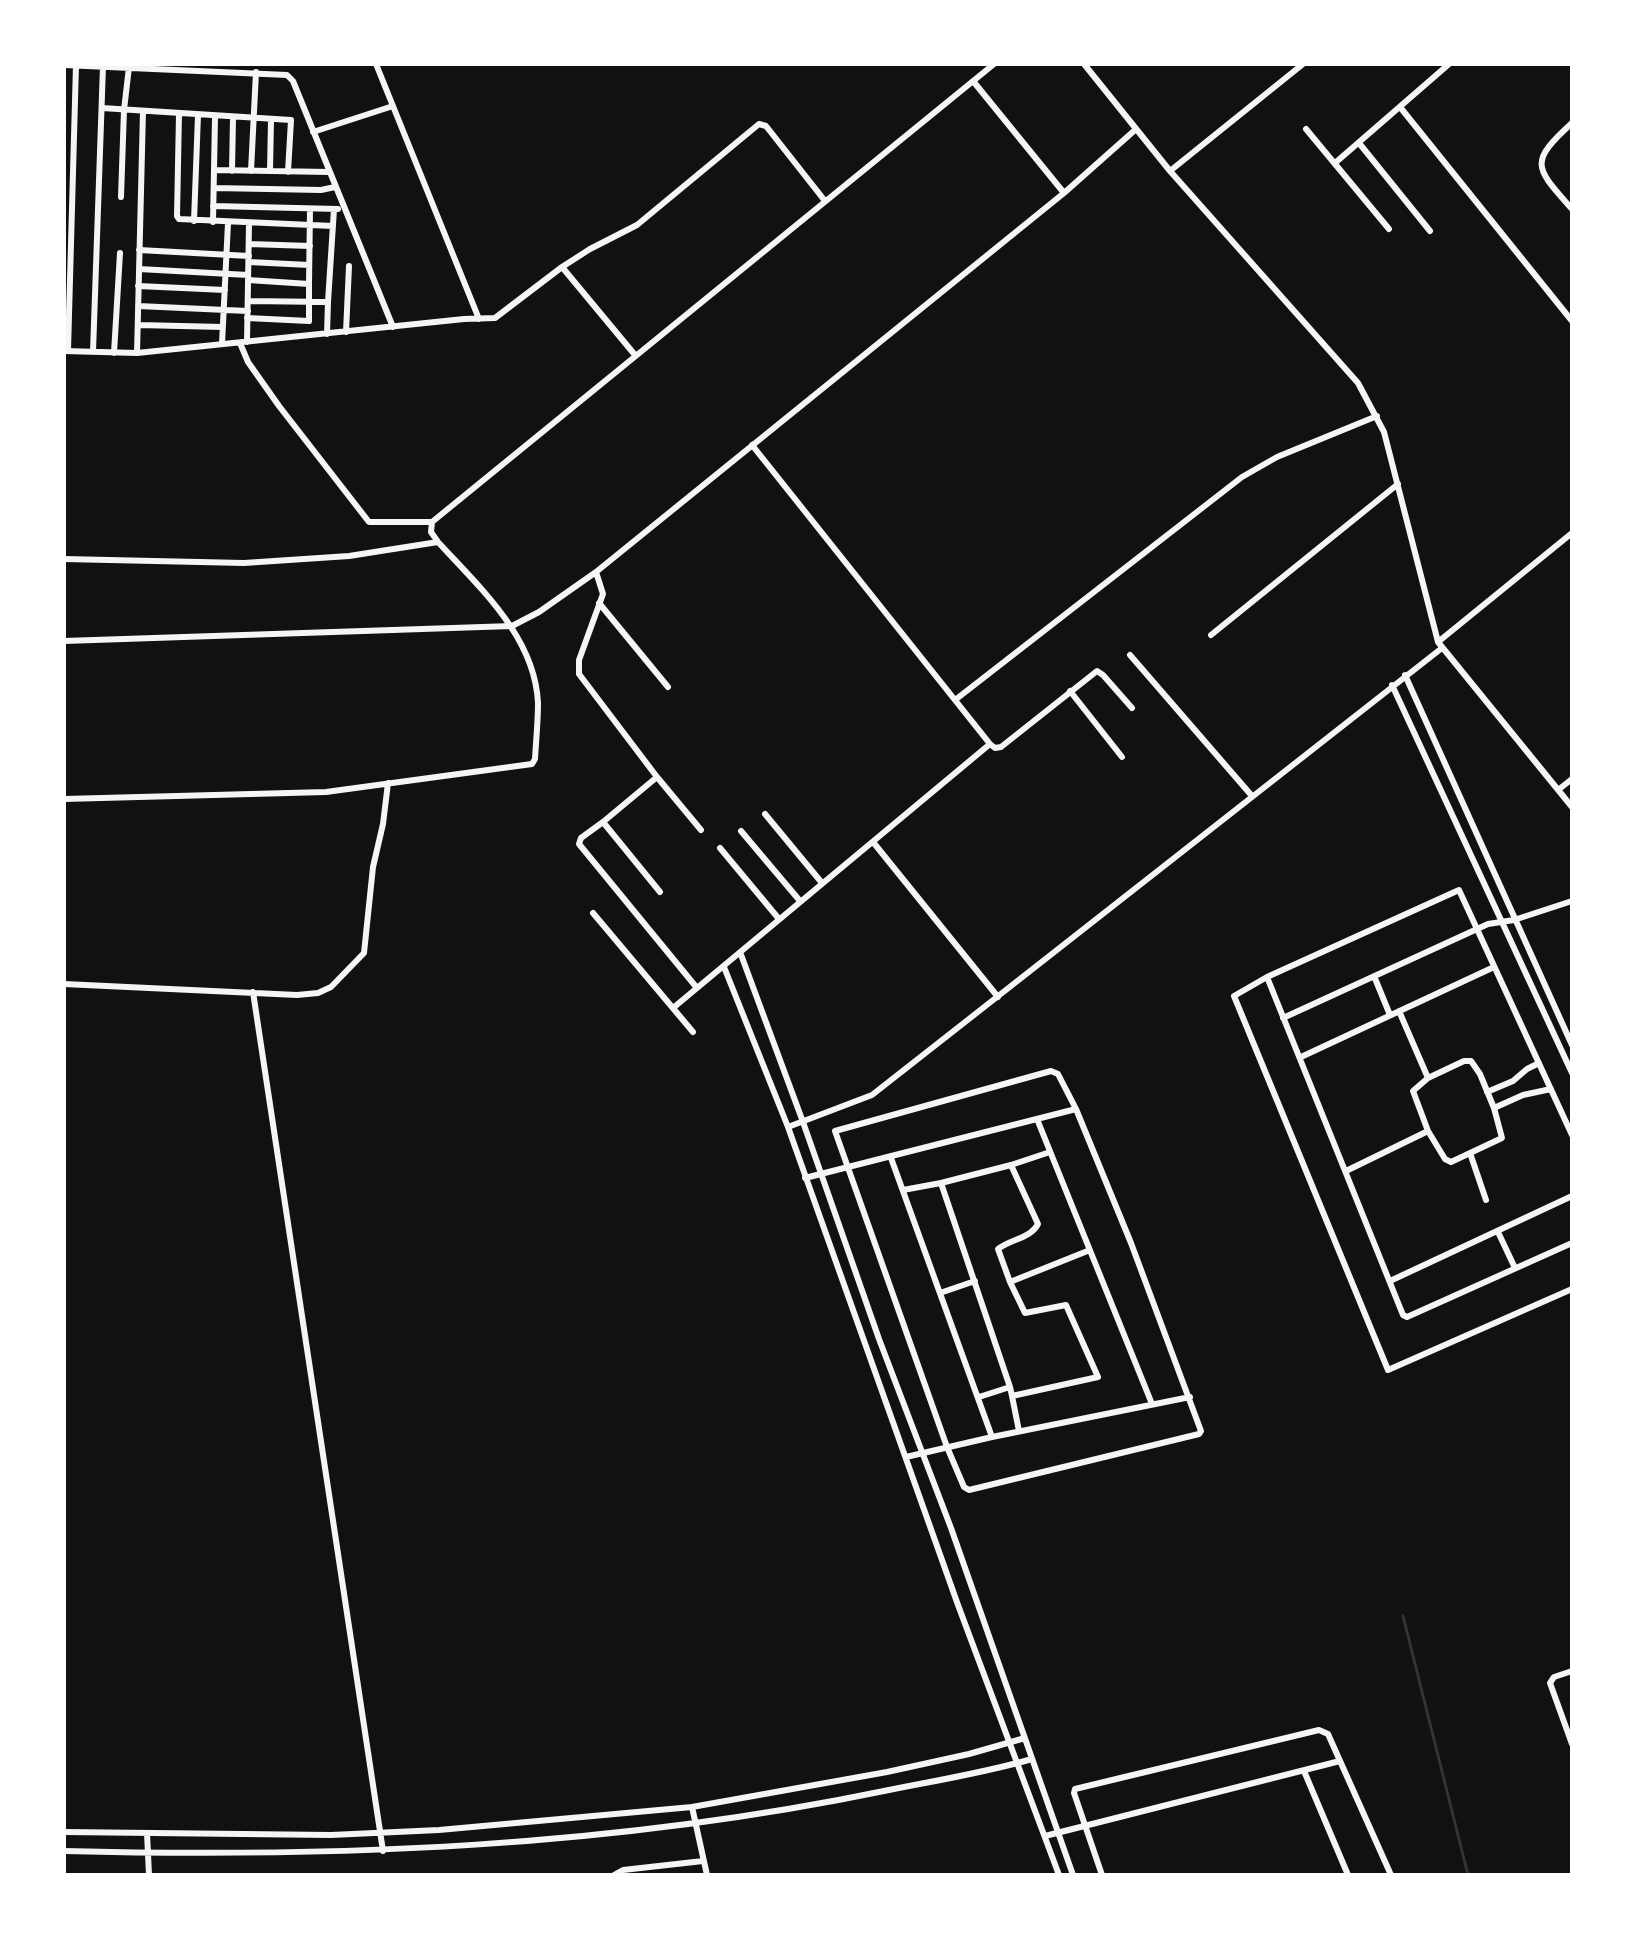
<!DOCTYPE html>
<html>
<head>
<meta charset="utf-8">
<style>
  body { margin:0 }
  #map { position:relative; width:1636px; height:1939px; overflow:hidden; background:#111; font-family:"Archivo Narrow",sans-serif }
  canvas { display:block }
  .frame { position:absolute; inset:0; border:66px solid #fff; pointer-events:none }
</style>
</head>
<body>
<div id="map">
<canvas width="1636" height="1939"></canvas>
<div class="frame"></div>
</div>
<script>
const c = document.querySelector('canvas').getContext('2d');
c.lineJoin = 'round';
function trace(path, color, width, dash) { c.strokeStyle = color; c.lineWidth = width; c.lineCap = dash ? 'butt' : 'round'; c.setLineDash(dash || []); c.stroke(path); }
const stream = new Path2D(`
  M1403,1616L1468,1875`);
const minor = new Path2D(`
  M376,64L479,319
  M1084,64L1170,171L1358,383L1384,432L1438,642L1572,807
  M64,65L287,75L293,81L393,327
  M1400,107L1572,321
  M102,108L291,120L288,172
  M179,114L177,216L179,219L333,226
  M1572,123C1528,163 1535,167 1572,209
  M1306,129L1389,229
  M313,132L393,106
  M1359,143L1430,231
  M1335,163L1449,64
  M214,170L329,172
  M232,171L233,118
  M251,171L256,72
  M270,171L271,120
  M1170,171L1303,64
  M214,188L321,190L335,187
  M1064,193L1135,130
  M121,197L124,110L129,67
  M213,206L338,209
  M194,221L198,115
  M213,222L215,117
  M249,244L310,246
  M139,250L249,256
  M249,262L309,265
  M562,267L590,249L637,225L759,124L766,126L825,201
  M139,269L248,275
  M248,280L309,284L310,209
  M138,286L225,290
  M248,301L328,302L334,209
  M138,306L248,311
  M247,318L309,321V284
  M138,325L223,327
  M346,332L349,266
  M327,334L328,302
  M247,342L249,224
  M240,343L248,362L279,406L369,522H432
  M222,344L228,223
  M64,351L137,353L464,319L495,318L562,267L635,355
  M68,351L76,65
  M93,352L103,66
  M114,353L120,253
  M137,353L143,111
  M64,559L244,563L349,556L438,542
  M599,603L668,687
  M1211,635L1398,484
  M64,641L512,626L539,612L596,572
  M1438,642L1572,533
  M1130,655L1252,796
  M1405,675L1572,1045
  M1392,685L1572,1073
  M1070,691L1122,757
  M955,700L1242,477L1277,457L1377,416
  M990,744L995,748L1001,747L1097,671L1103,675L1132,708
  M657,777L701,830
  M1558,790L1572,779
  M64,799L326,792L532,764L535,759C536,741 538,722 538,703C535,637 480,588 438,542L431,532L432,522L994,64
  M765,814L822,883
  M603,822L581,838L579,844L697,988
  M741,831L800,901
  M873,842L998,997
  M720,848L779,919
  M660,892L603,822L657,777L579,674V660L603,594L596,572L1064,193L973,81
  M593,913L693,1032
  M740,952L803,1122L879,1339L951,1528L1073,1875
  M724,967L788,1127L958,1605L1059,1875
  M1374,976L1390,1015
  M1267,977L1403,1315L1407,1317L1572,1243
  M64,984L297,995L318,993L331,987L364,953L373,867L383,824L388,783
  M253,992L383,1851
  M673,1008L990,744L752,445
  M1399,1011L1428,1078L1464,1061H1471L1480,1074L1494,1108
  M1283,1018L1488,924L1514,920L1572,901
  M1301,1057L1494,967
  M1051,1071L1058,1074L1076,1109L1131,1243L1201,1431L1199,1434L969,1490L964,1487L947,1447L835,1131Z
  M1487,1092L1513,1081L1527,1069L1539,1063
  M1037,1119L1152,1404
  M788,1127L872,1095L1442,648
  M1428,1131L1413,1091L1428,1078
  M1572,1135L1459,890L1267,977L1234,996L1388,1370L1572,1289
  M1470,1153L1486,1200
  M891,1158L992,1437
  M1011,1165L1050,1152
  M1346,1171L1428,1131L1445,1159L1451,1162L1502,1138L1494,1108L1523,1095L1551,1089
  M805,1178L1076,1109
  M903,1190L941,1183
  M1498,1232L1515,1268
  M1390,1281L1572,1196
  M1010,1282L1025,1313L1066,1305L1098,1377L1012,1396L1010,1387
  M940,1293L975,1281
  M1012,1396L1019,1431
  M979,1397L1010,1387L941,1183L1011,1165L1038,1224C1030,1239 1010,1239 998,1249L1010,1282L1090,1250
  M906,1457L992,1437L1190,1397
  M1572,1671L1554,1677L1550,1683L1572,1744
  M1304,1771L1348,1875
  M692,1807L707,1875
  M64,1832L331,1835L439,1830L692,1807L887,1772L969,1754L1025,1738
  M147,1833L149,1875
  M1045,1836L1340,1761
  M64,1851C339,1858 614,1847 884,1791C933,1781 984,1773 1032,1759
  M614,1875L623,1870L703,1861
  M1102,1875L1074,1793L1075,1789L1319,1730L1328,1734L1391,1875`);
trace(stream, '#333', 3);
trace(minor, '#f5f5f5', 6);
</script>
</body>
</html>
